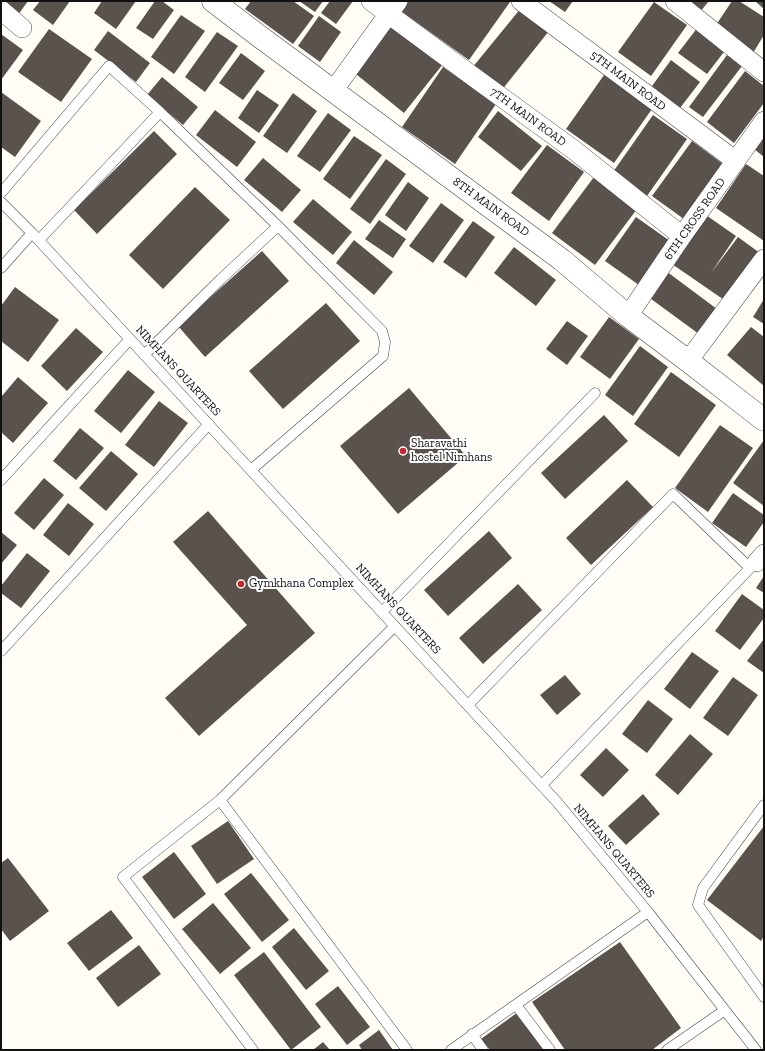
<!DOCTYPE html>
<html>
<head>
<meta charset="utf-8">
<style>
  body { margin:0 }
  #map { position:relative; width:765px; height:1051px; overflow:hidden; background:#fffdf5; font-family:"Zilla Slab",serif }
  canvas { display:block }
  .frame { position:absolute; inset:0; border:2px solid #111; pointer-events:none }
</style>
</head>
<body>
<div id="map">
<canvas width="765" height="1051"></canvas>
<div class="frame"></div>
</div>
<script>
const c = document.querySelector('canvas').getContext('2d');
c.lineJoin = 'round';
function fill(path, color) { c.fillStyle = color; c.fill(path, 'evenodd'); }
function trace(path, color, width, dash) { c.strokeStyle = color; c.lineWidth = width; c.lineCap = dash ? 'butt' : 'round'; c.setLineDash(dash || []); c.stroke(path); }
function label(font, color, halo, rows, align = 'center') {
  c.font = font + ' "Zilla Slab",serif'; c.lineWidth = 4; c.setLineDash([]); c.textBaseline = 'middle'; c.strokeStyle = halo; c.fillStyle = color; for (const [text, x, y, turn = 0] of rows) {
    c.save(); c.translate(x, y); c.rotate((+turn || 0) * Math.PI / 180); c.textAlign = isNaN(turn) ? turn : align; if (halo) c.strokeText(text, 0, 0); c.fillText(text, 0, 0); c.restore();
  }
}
const building = new Path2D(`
  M1,1H28L18,15Z
  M40,1H70L53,25L33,10Z
  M102,1H136L116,29L94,13Z
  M155,1H162L174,10L153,39L136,28Z
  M251,1H293L314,16L293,44L245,9Z
  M299,1H323L315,12Z
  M330,1H353L336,24L321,13Z
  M403,1H508L510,2L469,60L398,9Z
  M549,1H573L565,12Z
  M685,1H709L700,12Z
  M732,1H739L764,17V35L753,53L714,28Z
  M755,1H764V9Z
  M654,2L687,25L651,76L618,52Z
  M521,8L549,31L501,91L472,68Z
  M181,15L205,31L174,74L151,57Z
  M319,16L341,32L320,62L298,46Z
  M389,21L443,64L404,113L351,70Z
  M698,27L727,48L707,74L678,53Z
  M49,29L92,59L61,102L18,72Z
  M108,31L150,63L136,82L94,50Z
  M217,32L238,46L205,92L185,77Z
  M1,34L23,50L1,80Z
  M241,53L265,71L243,100L219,83Z
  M727,55L742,66L703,117L689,107Z
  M671,60L700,82L680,108L652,86Z
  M443,67L496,104L455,164L402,127Z
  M745,71L764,86V103L734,143L707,122Z
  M604,75L652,109L614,163L566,129Z
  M162,77L198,107L183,125L147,95Z
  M257,90L279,105L259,133L238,118Z
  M1,92L41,121L15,157L1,147Z
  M293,93L317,111L287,153L263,136Z
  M215,110L256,142L237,167L196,135Z
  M498,111L542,146L521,171L478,137Z
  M328,113L351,130L320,172L297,156Z
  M653,115L687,139L647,196L613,172Z
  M154,131L177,154L97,234L74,210Z
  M764,135V157L754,149Z
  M354,136L382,155L350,199L323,179Z
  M692,141L727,167L688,222L652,196Z
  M547,145L584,172L549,221L511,193Z
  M263,158L301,190L282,212L244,180Z
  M386,159L406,174L370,224L350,209Z
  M746,164L764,176V241L716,208Z
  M594,177L637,209L595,265L552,233Z
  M408,182L429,198L406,231L385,215Z
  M195,187L230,220L163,289L129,255Z
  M313,199L352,232L333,255L293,222Z
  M441,203L464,220L433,263L409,246Z
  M703,213L736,236L711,273L738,237L764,256L730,304L669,262Z
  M636,217L670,241L639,285L605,261Z
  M379,220L406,239L393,258L365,239Z
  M473,221L495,237L466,278L443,262Z
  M354,240L393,272L374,295L336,263Z
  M514,247L556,280L536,306L494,273Z
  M262,251L289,281L205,357L178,326Z
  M666,271L721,312L703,337L647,296Z
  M15,287L59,320L28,362L1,341V306Z
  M764,299V324L753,317Z
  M326,303L360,341L283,409L249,371Z
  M609,317L639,339L610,379L580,357Z
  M567,321L588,336L567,365L546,349Z
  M751,327L764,337V386L727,355Z
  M76,328L103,352L67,391L41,366Z
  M640,346L668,367L633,416L605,395Z
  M128,370L155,392L121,433L94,411Z
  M671,372L716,405L679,457L634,424Z
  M18,377L48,403L13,443L1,432V397Z
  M409,388L466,456L398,514L340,446Z
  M159,401L188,423L154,467L125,445Z
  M604,415L628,441L565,499L541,473Z
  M720,425L753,448L708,512L675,488Z
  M80,428L104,448L76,480L53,461Z
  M764,440V506L733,483Z
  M111,451L138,474L106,511L79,488Z
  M44,478L64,495L34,530L14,513Z
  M627,480L653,507L591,565L566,538Z
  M733,493L764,515V522L746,547L712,523Z
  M68,503L94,524L69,556L43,535Z
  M208,511L315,633L199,736L165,698L247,625L173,542Z
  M489,531L512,558L448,616L424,590Z
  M1,532L17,545L1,564Z
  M27,553L50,571L21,608L1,593V586Z
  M764,576V593L756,588Z
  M518,584L542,610L483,664L459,638Z
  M742,594L764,610V618L740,650L715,631Z
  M764,639V673L747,661Z
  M692,652L719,671L690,709L664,689Z
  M565,675L581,694L557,715L540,695Z
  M733,677L758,695L728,736L703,718Z
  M648,700L673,719L647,753L622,734Z
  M690,734L713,754L678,795L655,775Z
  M606,748L629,770L603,797L580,775Z
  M643,794L660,814L626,845L608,826Z
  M228,821L254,859L217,884L191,846Z
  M764,826V936L761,941L707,900Z
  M174,852L206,894L174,919L142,877Z
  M8,858L49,911L10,941L1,929V863Z
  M251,873L289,920L262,942L224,894Z
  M213,903L251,948L220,974L182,929Z
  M111,910L133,938L89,971L67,943Z
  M294,928L329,971L306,990L272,947Z
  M620,942L681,1028L652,1050H565L532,1002Z
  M139,945L161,974L118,1007L96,978Z
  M264,952L321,1027L291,1050L234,975Z
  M338,986L370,1027L347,1045L315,1004Z
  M518,1012L547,1050H490L481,1039Z
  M379,1030L393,1050H362L359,1045Z
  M323,1042L330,1050H313Z`);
const service = new Path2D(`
  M1,193L109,66L160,112
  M1,202L32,233L557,802L648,912L756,1050
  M39,240L160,112L278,226L382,331L385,342L383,356L251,470
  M1,268L32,233
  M144,355L221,279L278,226
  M1,480L130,339
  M382,612L595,393
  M1,651L209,424
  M468,705L673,494L750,568
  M542,785L754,564
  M220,800L395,626
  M764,805L703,888L698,905L764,997
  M516,1005L550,1050
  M472,1034L483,1050
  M253,1050L123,877L220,800L407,1050
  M451,1050L648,912
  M667,1050L725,1010`);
const minor = new Path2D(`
  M371,1L471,75L574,150L682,236
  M521,1L736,161
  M675,1L764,72
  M1,10L22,28
  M333,91L398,1
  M628,316L682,236L764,121
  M688,361L764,259
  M757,562L764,554`);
const tertiary = new Path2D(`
  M213,1L259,36L562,260L628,316L688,361L764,420`);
const markers = [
  [403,451,4,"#c4262e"],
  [241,584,4,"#c4262e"]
];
const streetNames = [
  ["5TH MAIN ROAD",628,81,37],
  ["7TH MAIN ROAD",528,117,36],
  ["8TH MAIN ROAD",491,207,36],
  ["6TH CROSS ROAD",695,219,-55],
  ["NIMHANS QUARTERS",178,371,47],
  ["NIMHANS QUARTERS",398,609,47],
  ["NIMHANS QUARTERS",614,851,50]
];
const poiNames = [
  ["Sharavathi",411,444],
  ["hostel Nimhans",411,458],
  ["Gymkhana Complex",249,584]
];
fill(building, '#5a524d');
trace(service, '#444', 11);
trace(minor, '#444', 20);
trace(tertiary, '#444', 23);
trace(service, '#fff', 10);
trace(minor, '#fff', 19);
trace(tertiary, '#fff', 22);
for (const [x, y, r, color] of markers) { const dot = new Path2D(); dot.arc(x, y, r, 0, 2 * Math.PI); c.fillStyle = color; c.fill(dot); trace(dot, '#fff', 1.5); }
label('12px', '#111', '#fff', streetNames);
label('12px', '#111', '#fff', poiNames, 'left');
</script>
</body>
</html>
